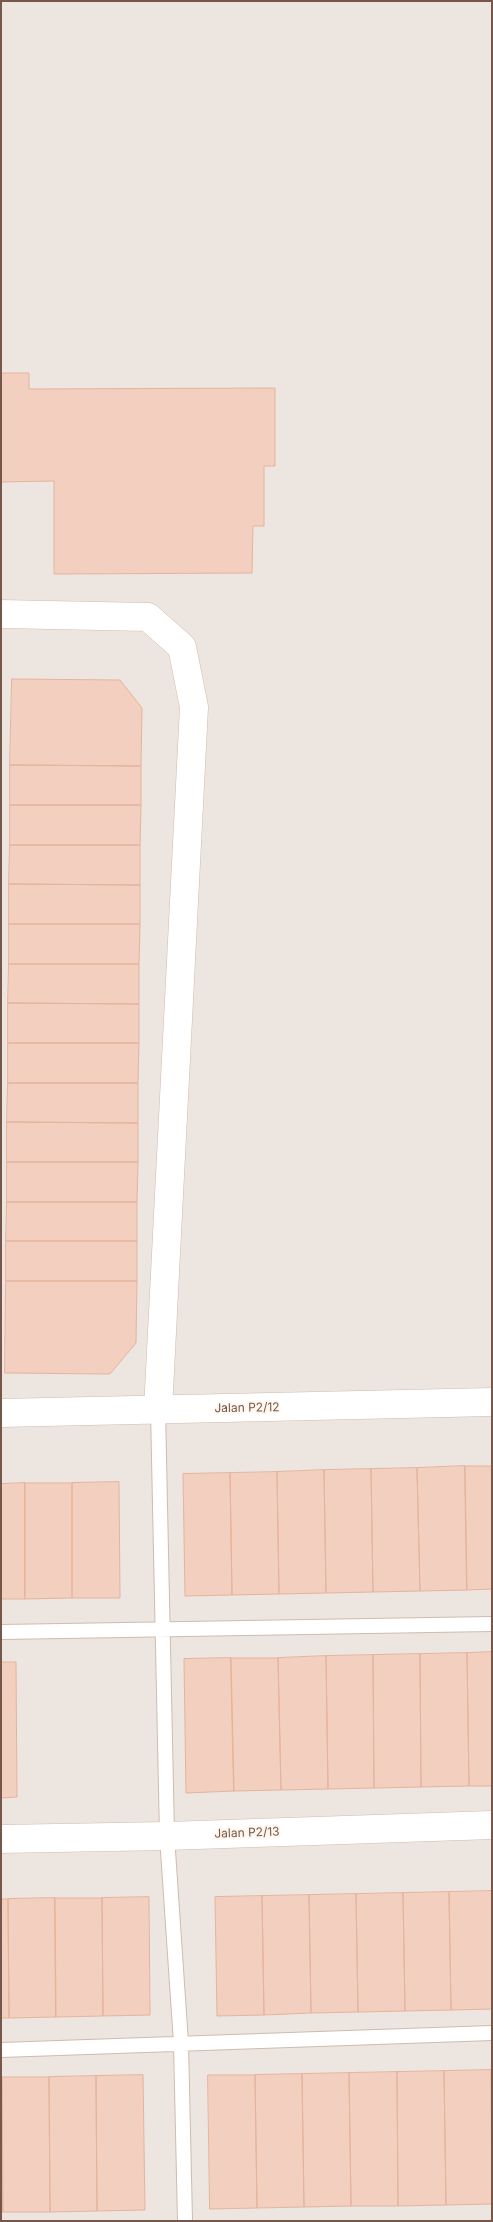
<!DOCTYPE html>
<html>
<head>
<meta charset="utf-8">
<style>
  body { margin:0 }
  #map { position:relative; width:493px; height:2222px; overflow:hidden; background:#fcf2e6; font-family:Inter,sans-serif }
  canvas { display:block }
  .frame { position:absolute; inset:0; border:2px solid #76574a; pointer-events:none }
</style>
</head>
<body>
<div id="map">
<canvas width="493" height="2222"></canvas>
<div class="frame"></div>
</div>
<script>
const c = document.querySelector('canvas').getContext('2d');
c.lineJoin = 'round';
function fill(path, color) { c.fillStyle = color; c.fill(path, 'evenodd'); }
function trace(path, color, width, dash) { c.strokeStyle = color; c.lineWidth = width; c.lineCap = dash ? 'butt' : 'round'; c.setLineDash(dash || []); c.stroke(path); }
function label(font, color, halo, rows, align = 'center') {
  c.font = font + ' Inter,sans-serif'; c.lineWidth = 4; c.setLineDash([]); c.textBaseline = 'middle'; c.strokeStyle = halo; c.fillStyle = color; for (const [text, x, y, turn = 0] of rows) {
    c.save(); c.translate(x, y); c.rotate((+turn || 0) * Math.PI / 180); c.textAlign = isNaN(turn) ? turn : align; if (halo) c.strokeText(text, 0, 0); c.fillText(text, 0, 0); c.restore();
  }
}
const industrial = new Path2D(`
  M1,1H492V2221H1Z`);
const building = new Path2D(`
  M1,373H29V389L275,388V466H264V526H253L252,573L54,574V481L1,482Z
  M12,679L120,680L142,708L141,766L10,765Z
  M10,765L141,766V805H10Z
  M10,805H141L140,845H10Z
  M10,845H140V885L9,884Z
  M9,884L140,885V924H9Z
  M9,924H140L139,964H9Z
  M9,964H139V1004L8,1003Z
  M8,1003L139,1004V1043H8Z
  M8,1043H139L138,1083H8Z
  M8,1083H138V1123L7,1122Z
  M7,1122L138,1123V1162H7Z
  M7,1162H138L137,1202H7Z
  M7,1202H137V1241H6Z
  M6,1241H137V1281H6Z
  M6,1281H137L136,1343L110,1374L5,1373Z
  M465,1466L467,1590L420,1591L417,1468Z
  M465,1466H492V1589L467,1590Z
  M417,1468L420,1591L373,1592L371,1469Z
  M371,1469L373,1592L326,1593L324,1470Z
  M324,1470L326,1593L279,1594L277,1472Z
  M277,1472L279,1594L232,1595L230,1473Z
  M230,1473L232,1595L185,1596L183,1474Z
  M119,1482L120,1598H72V1483Z
  M25,1483V1599H1V1484Z
  M25,1483H72V1598L25,1599Z
  M492,1652V1786H469L467,1653Z
  M467,1653L469,1786L421,1787L420,1654Z
  M420,1654L421,1787L374,1788L373,1655Z
  M373,1655L374,1788L328,1789L326,1656Z
  M326,1656L328,1789L281,1790L278,1658Z
  M231,1658L234,1791L186,1793L184,1659Z
  M231,1658H278L281,1790L234,1791Z
  M1,1662H16L17,1797L1,1798Z
  M492,1891V2009L451,2010L449,1892Z
  M449,1892L451,2010L405,2011L403,1893Z
  M403,1893L405,2011L358,2012L356,1894Z
  M356,1894L358,2012L311,2013L309,1895Z
  M309,1895L311,2013L264,2015L262,1896Z
  M262,1896L264,2015L217,2016L215,1897Z
  M149,1897L150,2015L103,2016L102,1898Z
  M55,1898L56,2017L9,2018L8,1899Z
  M55,1898H102L103,2016L56,2017Z
  M1,1899H8L9,2018H1Z
  M491,2070L492,2204L446,2205L444,2071Z
  M444,2071L446,2205L398,2206L397,2072Z
  M397,2072L398,2206H351L349,2073Z
  M349,2073L351,2206L304,2207L302,2074Z
  M302,2074L304,2207L257,2208L255,2075Z
  M143,2075L145,2210L97,2211L96,2076Z
  M208,2075H255L257,2208L210,2209Z
  M96,2076L97,2211L50,2212L49,2077Z
  M2,2077L3,2212H1V2077Z
  M2,2077H49L50,2212H3Z`);
const lane = new Path2D(`
  M158,1410L167,1836L181,2043L185,2221
  M1,1632L492,1624
  M1,2050L492,2033`);
const street = new Path2D(`
  M1,614L148,617L182,647L194,707L158,1410
  M1,1413L492,1402
  M1,1839L167,1836L492,1825`);
const streetNames = [
  ["Jalan P2/12",247,1408,-1],
  ["Jalan P2/13",247,1833,-2]
];
fill(industrial, '#ede5e0');
fill(building, '#f2cfbe');
trace(building, '#e5b49e', 1);
trace(lane, '#d0bbae', 16);
trace(street, '#d0bbae', 29);
trace(lane, '#fff', 14);
trace(street, '#fff', 28);
label('12px', '#76574a', '#fff6ed', streetNames);
</script>
</body>
</html>
